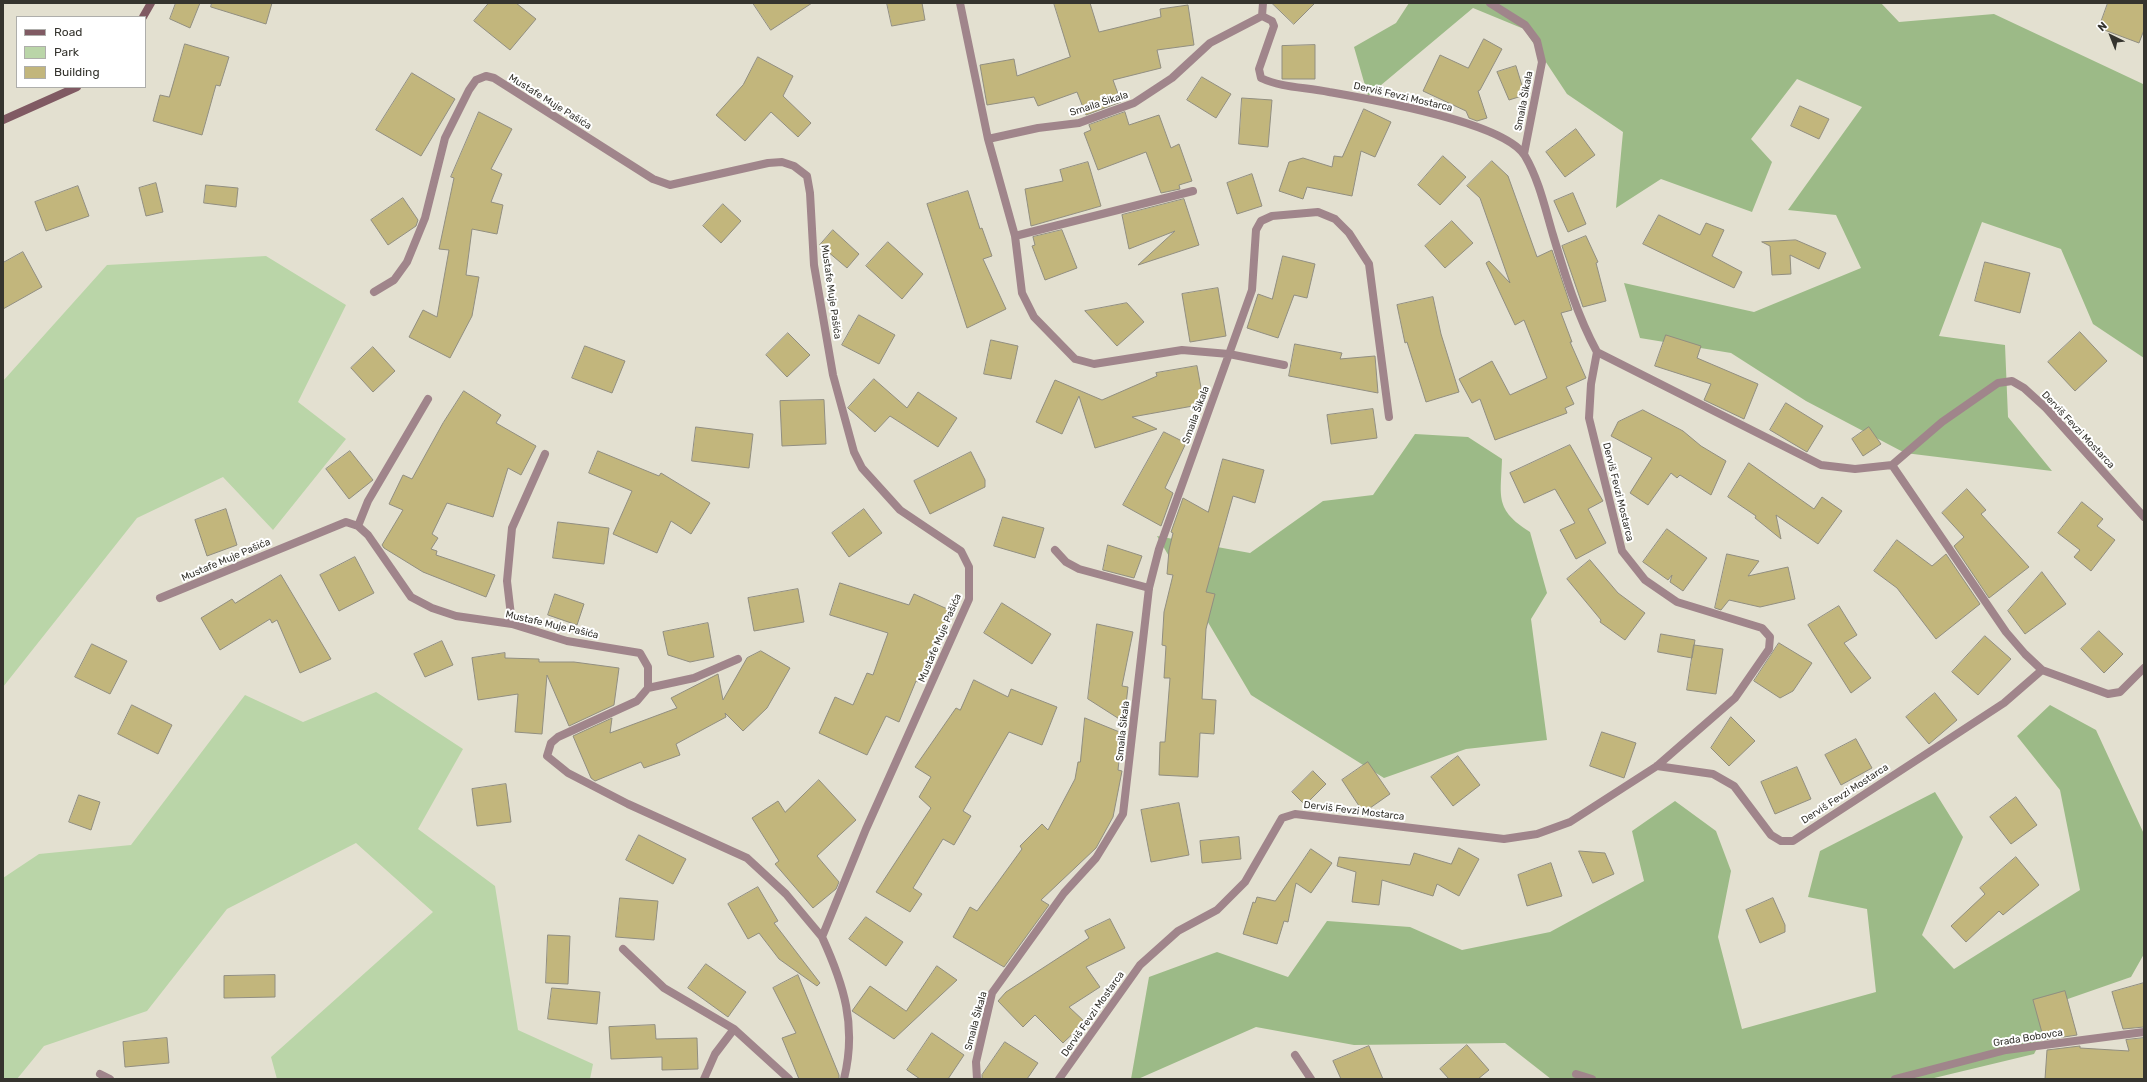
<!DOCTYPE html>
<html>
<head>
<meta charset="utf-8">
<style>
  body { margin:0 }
  #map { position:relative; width:2147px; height:1082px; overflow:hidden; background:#e3e0d0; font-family:Rubik,sans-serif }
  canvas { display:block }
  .frame { position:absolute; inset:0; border:4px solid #35342e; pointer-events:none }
  .legend { position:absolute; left:16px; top:16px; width:130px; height:72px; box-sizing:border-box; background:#fff; border:1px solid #aeaeab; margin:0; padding:5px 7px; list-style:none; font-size:12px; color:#35342e }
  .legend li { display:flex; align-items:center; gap:8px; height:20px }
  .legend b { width:20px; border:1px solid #aeaeab }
  .north { position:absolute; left:2091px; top:16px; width:40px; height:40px; -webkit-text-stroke:3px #fff; paint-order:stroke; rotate:317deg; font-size:11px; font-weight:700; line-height:16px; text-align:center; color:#35342e }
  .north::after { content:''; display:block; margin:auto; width:14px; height:18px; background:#35342e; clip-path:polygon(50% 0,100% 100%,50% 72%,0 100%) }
</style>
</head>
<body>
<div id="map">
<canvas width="2147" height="1082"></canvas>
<div class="frame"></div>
<ul class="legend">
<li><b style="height:5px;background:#805a63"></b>Road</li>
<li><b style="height:11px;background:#bad5a8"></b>Park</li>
<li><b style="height:11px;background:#c2b67c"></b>Building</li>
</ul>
<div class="north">N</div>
</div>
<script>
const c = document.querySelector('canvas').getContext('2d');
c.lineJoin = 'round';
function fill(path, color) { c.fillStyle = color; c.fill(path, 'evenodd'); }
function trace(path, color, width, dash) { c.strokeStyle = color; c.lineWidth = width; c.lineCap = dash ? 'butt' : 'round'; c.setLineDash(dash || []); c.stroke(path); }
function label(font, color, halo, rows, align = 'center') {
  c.font = font + ' Rubik,sans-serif'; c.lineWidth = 4; c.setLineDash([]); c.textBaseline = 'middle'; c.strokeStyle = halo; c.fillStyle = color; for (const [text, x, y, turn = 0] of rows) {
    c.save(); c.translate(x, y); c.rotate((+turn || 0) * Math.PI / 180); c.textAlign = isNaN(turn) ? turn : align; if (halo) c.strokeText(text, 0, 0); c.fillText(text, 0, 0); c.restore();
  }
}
const green = new Path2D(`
  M266,256L346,305L298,402L346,439L273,530L223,477L137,518L3,687V381L107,265Z
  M376,692L463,749L418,829L495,886L518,1030L593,1064L590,1079H277L271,1057L433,912L356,843L227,909L147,1011L44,1046L17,1079H3V878L39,854L131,845L245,695L303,722Z`);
const forest = new Path2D(`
  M1409,3H1881L1899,22L1994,14L2143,84L2144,358L2093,324L2061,249L1982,222L1939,336L2005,345L2008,417L2052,471L1905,453L1806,401L1731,353L1640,338L1624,283L1754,312L1861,268L1836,215L1788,210L1862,107L1797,79L1751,139L1772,162L1752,212L1661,179L1616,208L1623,132L1567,94L1524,29L1473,8L1368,96L1354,47L1396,23Z
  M1415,434L1468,437L1502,459C1501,497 1494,509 1530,532L1547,593L1531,619L1547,740L1466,749L1384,778L1251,695L1157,536L1250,553L1323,501L1373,495Z
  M2050,705L2096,730L2144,834V954L2131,977L2062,1001L2034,1054L1930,1079H1551L1505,1043L1354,1045L1256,1027L1138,1079H1131L1149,977L1217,952L1288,977L1327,921L1410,927L1462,950L1550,932L1644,881L1632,831L1675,801L1716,831L1731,871L1718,937L1742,1029L1876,992L1867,909L1808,897L1820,851L1935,792L1963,837L1922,935L1954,969L2080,890L2060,790L2017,736Z`);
const building = new Path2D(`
  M176,3H200L190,28L170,19Z
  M212,3H272L266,24L211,7Z
  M489,3H516L536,19L510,50L474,21Z
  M753,3H812L771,30Z
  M887,3H922L925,20L892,26Z
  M1054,3H1090L1099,32L1161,17L1160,9L1188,5L1194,45L1157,50L1161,68L1113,80L1121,102L1086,115L1077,92L1038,106L1034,97L987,105L980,65L1014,59L1017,76L1070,57Z
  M1272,3H1315L1294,24Z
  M2108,3H2144V30L2139,43L2099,28Z
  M1484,39L1502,49L1480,90L1478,91L1487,118L1477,121L1469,118L1466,111L1423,91L1440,55L1468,68Z
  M185,44L229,57L220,86L216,85L202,135L153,121L160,95L169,97Z
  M1315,45V79H1282V46Z
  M758,57L793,76L783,96L811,123L798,137L771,112L745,141L716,115L743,85Z
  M1516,66L1525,95L1509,100L1497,72Z
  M412,73L455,99L421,156L376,130Z
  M1202,77L1231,94L1216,118L1187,100Z
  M1242,98L1272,100L1268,147L1239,144Z
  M1800,106L1829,119L1819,139L1791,126Z
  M1364,109L1391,122L1375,157L1361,151L1352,196L1307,187L1303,199L1279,191L1289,162L1303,158L1332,167L1334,156L1342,157Z
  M479,112L512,129L491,169L502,174L491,202L503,205L497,234L472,229L466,275L479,277L472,316L450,358L409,337L423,310L437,317L449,250L439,249L454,178L451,177Z
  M1125,112L1129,125L1159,115L1171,148L1179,144L1192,181L1179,185L1180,189L1161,193L1146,152L1098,170L1084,133L1091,130L1089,125Z
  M1576,129L1595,155L1565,177L1546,152Z
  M1443,156L1466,177L1440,205L1418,185Z
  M1492,161L1508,176L1537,257L1552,250L1572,310L1561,313L1572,342H1570L1586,378L1566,387L1574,404L1565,408L1567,413L1495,440L1480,399L1472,403L1459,379L1492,361L1510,395L1547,378L1524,320L1515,325L1486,263L1489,261L1510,283L1480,198L1467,186Z
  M1088,162L1101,206L1031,226L1025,189L1063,181L1060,170Z
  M1252,174L1262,206L1237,214L1227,183Z
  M156,183L163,212L146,216L139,188Z
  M206,185L238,188L236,207L204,203Z
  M78,186L89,216L46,231L35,202Z
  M968,191L980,229L982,228L992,256L983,259L1006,309L967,328L927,204Z
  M1573,193L1586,224L1568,232L1554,201Z
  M403,198L418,220L416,226L388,245L371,220Z
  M1184,199L1199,245L1138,265L1175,231L1129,249L1122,215Z
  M723,204L741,221L721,243L703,226Z
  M1659,215L1700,235L1706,223L1724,230L1712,256L1742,272L1734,288L1643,244Z
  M1452,221L1473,243L1445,268L1425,246Z
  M833,230L859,254L847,268L820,245Z
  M1062,230L1077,268L1045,280L1032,246L1035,245L1033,237Z
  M1586,236L1598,262L1596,263L1606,301L1583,307L1562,246Z
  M1796,240L1826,253L1819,269L1790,255L1791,274L1772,275L1770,246L1762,242Z
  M888,242L923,274L902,299L866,266Z
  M23,252L42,287L3,309V263Z
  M1283,256L1315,264L1307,298L1294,295L1278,338L1247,328L1258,294L1272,299Z
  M1985,262L2030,273L2020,313L1975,301Z
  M1218,288L1226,336L1190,342L1182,294Z
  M1433,297L1441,334L1459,392L1426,402L1407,342L1405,343L1397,305Z
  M1127,303L1144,322L1117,346L1085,311Z
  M859,315L895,335L879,364L842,345Z
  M2080,332L2107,361L2075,391L2048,362Z
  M788,333L810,355L787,377L766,355Z
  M1666,335L1701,346L1697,358L1758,384L1744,419L1704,400L1711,384L1655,366Z
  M991,340L1018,346L1011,379L984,374Z
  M1295,344L1342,353L1340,359L1375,356L1378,393L1289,376Z
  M585,346L625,361L612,393L572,378Z
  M373,347L395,371L373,392L351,368Z
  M1197,366L1204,404L1132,417L1157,429L1095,448L1079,396L1062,434L1036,422L1055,380L1102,400L1157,376L1156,373Z
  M874,379L907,408L918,392L957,418L938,447L890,416L875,432L848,408Z
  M464,391L501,415L496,423L536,446L521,475L508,468L493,517L447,503L432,534L438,538L431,549L437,551L436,555L495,575L486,597L423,572L384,548L382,545L403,510L389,504L403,475L412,479L443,423Z
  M824,400L826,444L782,446L780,401Z
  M1786,403L1823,426L1807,452L1770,430Z
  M1373,409L1377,438L1331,444L1327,415Z
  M1643,410L1683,431L1701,446L1726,461L1711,495L1680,475L1677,478L1671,473L1648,505L1630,493L1652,458L1611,436L1618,422Z
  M696,427L753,434L749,468L692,461Z
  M1869,427L1881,444L1863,456L1852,439Z
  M1164,432L1186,443L1165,488L1173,493L1161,526L1123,505Z
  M1570,445L1603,501L1588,509L1606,543L1576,559L1560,530L1575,523L1555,489L1524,503L1510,473Z
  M350,451L373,480L349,499L326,469Z
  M598,451L659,476L661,473L710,503L691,534L671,521L657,553L613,534L632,491L589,473Z
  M971,452L985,480V487L930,514L914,481Z
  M1223,459L1264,470L1255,503L1233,496L1206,592L1215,594L1206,629L1202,699L1216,700L1214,734L1200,733L1198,777L1159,775L1160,742H1165L1170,678H1164L1166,646L1162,645L1164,612L1173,575L1167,574L1169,550L1173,533L1171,532L1183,498L1208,512Z
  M1749,463L1814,509L1822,497L1842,511L1818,544L1776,515L1781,539L1755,518L1756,516L1728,497Z
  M1967,489L1986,510L1981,514L2029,567L1989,598L1954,546L1964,537L1942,513Z
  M2082,502L2103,519L2097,526L2115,540L2091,571L2074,557L2080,550L2058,533Z
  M226,509L237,545L207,556L195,520Z
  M864,509L882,533L849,557L832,533Z
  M1003,517L1044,528L1035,558L994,546Z
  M558,522L609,528L604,564L553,558Z
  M1667,529L1707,558L1683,591L1670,582L1672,575L1668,580L1643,562Z
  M1897,540L1932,566L1946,554L1980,604L1936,639L1897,588L1874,571Z
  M1108,545L1142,556L1134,578L1103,570Z
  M1727,554L1759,561L1748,576L1788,567L1795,599L1760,607L1729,600L1721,610L1715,608Z
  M355,557L374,593L339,611L320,575Z
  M1590,560L1618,593L1645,613L1625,640L1600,622L1601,620L1567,579Z
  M2042,572L2066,604L2025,634L2008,611Z
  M281,575L331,659L300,673L277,620L272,623L270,619L220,650L201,618L232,599L235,603Z
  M840,583L909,605L914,594L954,612L940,642L935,640L918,682L916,681L899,722L886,716L867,755L819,733L835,697L853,705L867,673L873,675L888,633L830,615Z
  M798,589L804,622L754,631L748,598Z
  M555,594L584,604L577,625L548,615Z
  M1002,603L1051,634L1032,664L984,633Z
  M1839,606L1857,635L1844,643L1871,678L1851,693L1808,625Z
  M708,623L714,657L690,662L668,655L663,632Z
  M1097,624L1133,632L1122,686L1128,687L1124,722L1088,699Z
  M2099,631L2123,654L2104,673L2081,649Z
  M1661,634L1695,640L1692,658L1658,652Z
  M1985,636L2011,659L1978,695L1952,672Z
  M442,641L453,665L425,677L414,654Z
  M1779,643L1812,663L1793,691L1780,698L1754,681Z
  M92,644L127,661L110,694L75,677Z
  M1694,645L1723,649L1716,694L1687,690Z
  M761,651L790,668L767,708L743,731L725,713L726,717L676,744L680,755L644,768L641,762L595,781L591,778L573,736L612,718L610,733L677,708L671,698L718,674L723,700L747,658Z
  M505,653V658L539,659V662H574L619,668L614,705L569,726L547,675L542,734L515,732L518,694L478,700L472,658Z
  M974,680L1008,697L1011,689L1057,707L1042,745L1009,732L963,811L971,816L954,845L943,839L913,888L922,894L910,912L876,892L931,808L919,797L931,777L915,767L956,708L960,710Z
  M1935,693L1957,720L1929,744L1906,717Z
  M132,705L172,725L158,754L118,734Z
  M1731,717L1755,741L1729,766L1711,748Z
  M1085,718L1122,733L1118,770L1122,771L1113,817L1096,848L1041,900L1049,905L1004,967L953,937L970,907L977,911L1022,849L1020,846L1042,824L1048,830L1075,779L1078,762H1080Z
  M1602,732L1636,743L1624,778L1590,766Z
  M1856,739L1872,768L1841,785L1825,755Z
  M1458,756L1480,785L1453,806L1431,777Z
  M1368,762L1390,794L1370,808L1365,815L1342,780Z
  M1797,767L1811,799L1775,814L1761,782Z
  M1313,771L1326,784L1305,805L1292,792Z
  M819,780L856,820L817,856L839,882L836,889L813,908L775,864L779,861L752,818L778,801L785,812Z
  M506,784L511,822L477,826L472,789Z
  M79,795L100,802L91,830L69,822Z
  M2016,797L2037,825L2011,844L1990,817Z
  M1179,803L1189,855L1151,862L1141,810Z
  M639,835L686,859L673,884L626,860Z
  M1239,837L1241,859L1202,863L1200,841Z
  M1459,848L1479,859L1459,896L1437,884L1433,896L1382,880L1379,905L1352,902L1356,872L1337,866L1339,857L1410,865L1414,853L1451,864Z
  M1311,849L1332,863L1311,893L1296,883L1288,922L1284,921L1277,944L1243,934L1253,902L1255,903L1257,897L1275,901Z
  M1579,851L1605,853L1614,874L1593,883Z
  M2016,857L2039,885L2003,915L1999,911L1966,942L1951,926L1985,894L1980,888Z
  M1551,863L1562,896L1527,906L1518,875Z
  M758,887L778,921L774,923L820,983L817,986L779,959L759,933L748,939L728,904Z
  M620,898L658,901L654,940L616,937Z
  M1773,898L1785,925V932L1760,943L1746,910Z
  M866,917L903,942L886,966L849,939Z
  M1110,919L1125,948L1086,967L1100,987L1069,1007L1085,1022L1063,1043L1035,1015L1023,1027L998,1001L1006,992L1089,938L1085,931Z
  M548,935L570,936L568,984L546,983Z
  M706,964L746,992L728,1017L688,988Z
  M937,966L957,980L894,1039L852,1011L870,986L906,1011Z
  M275,975V997L224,998V976Z
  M798,975L839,1075V1079H799L782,1038L796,1033L773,988Z
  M2144,983V1027L2123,1029L2112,992Z
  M552,988L600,992L597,1024L548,1019Z
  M2065,991L2077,1035L2044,1040L2033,1000Z
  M655,1025L656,1039L697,1038L698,1069L662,1070V1057L611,1059L609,1027Z
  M932,1033L964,1055L948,1079H920L907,1070Z
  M167,1038L169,1063L125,1067L123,1042Z
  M2144,1038V1079H2045L2047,1050L2080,1046V1048L2129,1051L2126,1040Z
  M1005,1042L1038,1063L1027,1079H982V1075Z
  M1467,1045L1489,1070L1478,1079H1449L1440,1069Z
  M1369,1046L1383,1079H1341L1333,1061Z`);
const lane = new Path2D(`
  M1229,354L1284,365
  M1055,550L1066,562L1079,569L1149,588`);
const street = new Path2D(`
  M960,3L988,139L1015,236L1022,293L1034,317L1075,359L1094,364L1182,350L1229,354
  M1490,3L1525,25L1537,41L1542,62L1524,154
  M1262,16L1272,21L1274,26L1259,69L1261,78C1282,88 1306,87 1329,92C1369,99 1505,122 1525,156C1539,180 1545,208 1553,235C1565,275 1577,315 1597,352L1821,465L1855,469L1892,465L1942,422L1998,383L2012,381L2024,388L2046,408L2144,517
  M1262,16L1263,3
  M988,139L1038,128L1079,123L1134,103L1172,78L1210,43L1262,16
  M1015,236L1193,191
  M374,292L394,280L407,262L425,218L445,138L469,90L476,80L486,76L494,78L653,179L670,185L768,163L782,162L794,166L807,176L810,193L814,265L833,375L854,452L862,468L900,510L961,551L969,567V599L866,829L822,937C844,985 857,1026 844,1079
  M1892,465L2006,632L2025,654L2042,670L2108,694L2120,692L2144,668
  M358,526L368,501L428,399
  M160,598L346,522L358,526L368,535L411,597L432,608L456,616L512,624L567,641L640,653L648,667V688L637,701L558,737L551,743L547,756L568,773L628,804L747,858L786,894L822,937
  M512,624L507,581L512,528L545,454
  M648,688L694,678L738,659
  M1657,766L1713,774L1734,786L1771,835L1781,841H1793L2004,703L2042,670
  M623,949L664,988L734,1029L789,1079
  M1295,1055L1311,1079
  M100,1074L110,1079
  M1576,1074L1592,1079
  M704,1079L715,1054L734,1029
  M977,1079L976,1062L992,993L1064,893L1096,858L1123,814L1149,588L1159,549L1252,290L1256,230L1261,221L1272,216L1318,212L1335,219L1349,233L1369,264L1389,417
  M1059,1079L1140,965L1178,931L1217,910L1245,882L1282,818L1295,814L1504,839L1537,834L1570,822L1657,766L1735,698L1769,649L1770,637L1762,628L1677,602L1645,580L1622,551L1589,418L1591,384L1597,352
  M1895,1079L2006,1050L2144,1032`);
const secondary = new Path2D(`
  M143,17L151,3
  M3,120L77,87`);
const streetNames = [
  ["Derviš Fevzi Mostarca",1403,97,13],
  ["Smaila Šikala",1524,101,-79],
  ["Mustafe Muje Pašića",550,102,32],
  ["Smaila Šikala",1099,104,-18],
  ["Mustafe Muje Pašića",831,292,82],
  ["Smaila Šikala",1196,415,-70],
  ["Derviš Fevzi Mostarca",2078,430,47],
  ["Derviš Fevzi Mostarca",1618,492,76],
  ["Mustafe Muje Pašića",226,560,-23],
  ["Mustafe Muje Pašića",552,625,13],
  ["Mustafe Muje Pašića",940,638,-67],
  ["Smaila Šikala",1123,731,-84],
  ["Derviš Fevzi Mostarca",1845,794,-33],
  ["Derviš Fevzi Mostarca",1354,811,7],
  ["Derviš Fevzi Mostarca",1093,1014,-55],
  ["Smaila Šikala",976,1021,-75],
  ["Grada Bobovca",2028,1038,-9]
];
fill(green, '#bad5a8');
fill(forest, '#9cba87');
fill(building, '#c2b67c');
trace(building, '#918e80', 1);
trace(lane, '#a0858b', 8);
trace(street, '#a0858b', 8);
trace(secondary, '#805a63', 8);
label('10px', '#35342e', '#fff', streetNames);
</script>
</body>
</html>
